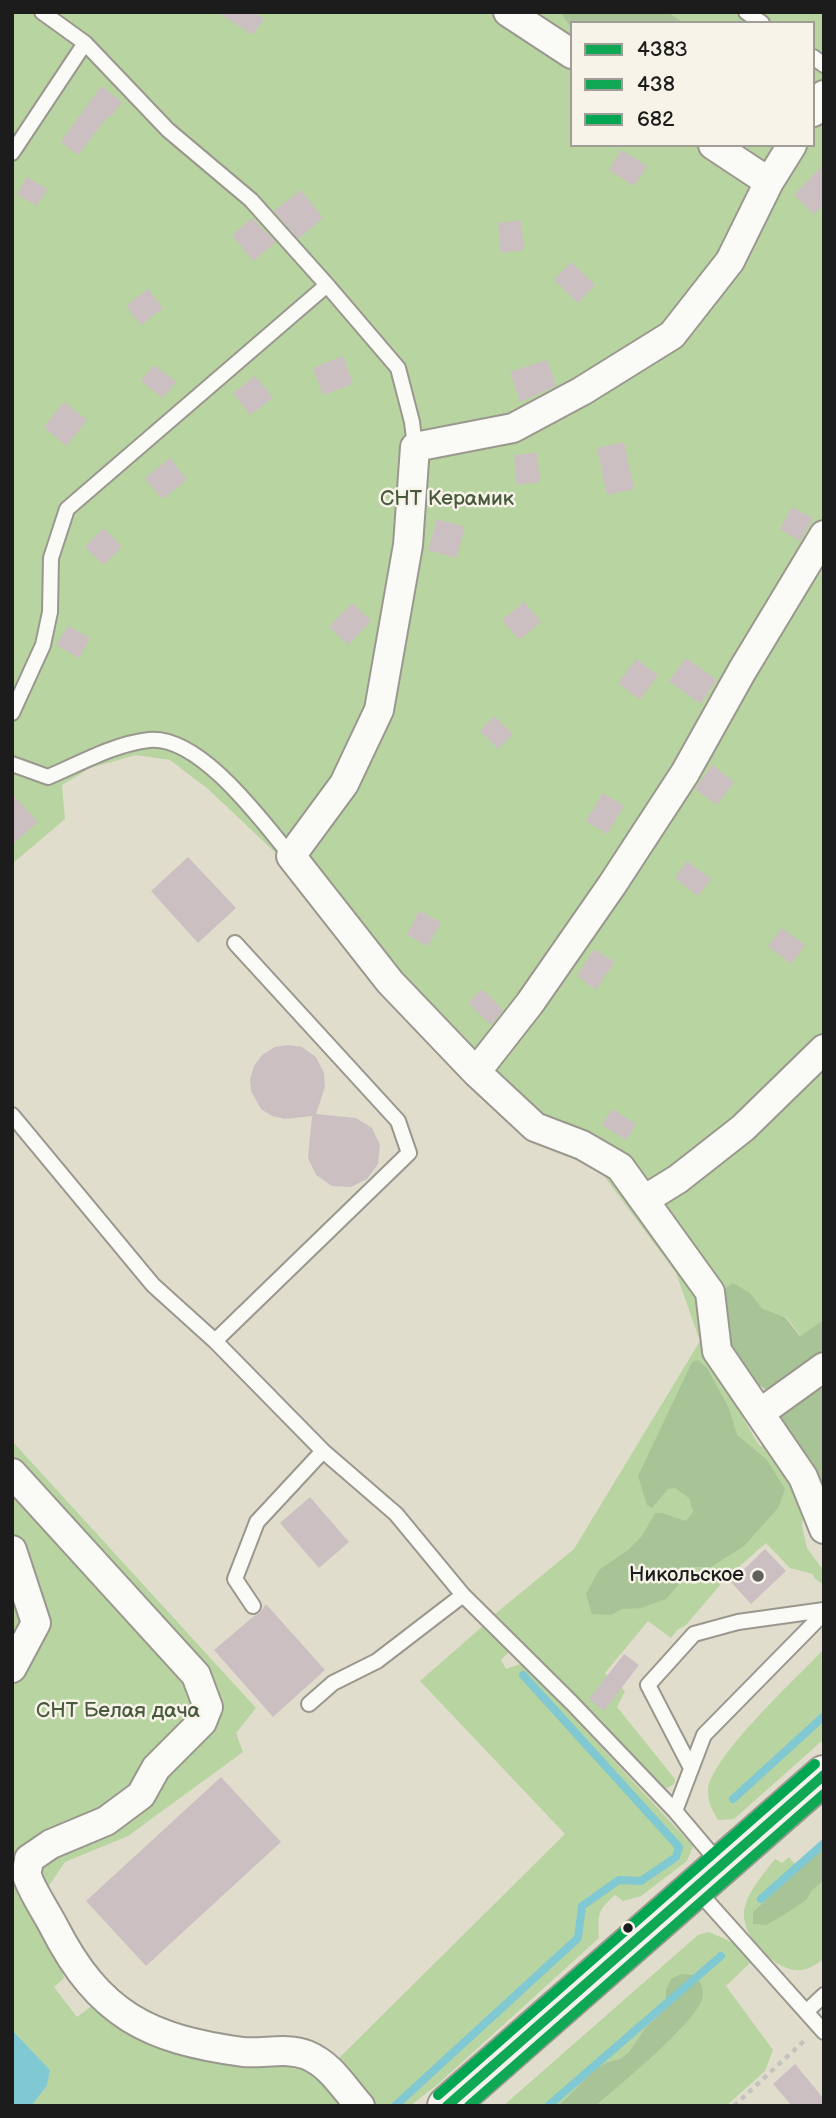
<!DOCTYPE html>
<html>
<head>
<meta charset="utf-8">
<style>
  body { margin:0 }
  #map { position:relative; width:836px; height:2118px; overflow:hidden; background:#e1ddcc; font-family:"Balsamiq Sans",sans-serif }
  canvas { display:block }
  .frame { position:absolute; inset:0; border:14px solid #1c1c1c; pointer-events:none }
  .legend { position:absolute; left:570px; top:21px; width:245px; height:126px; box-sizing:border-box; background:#f7f3e8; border:2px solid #9f9d96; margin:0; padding:9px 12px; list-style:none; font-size:21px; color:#1c1c1c }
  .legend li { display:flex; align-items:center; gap:14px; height:35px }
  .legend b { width:35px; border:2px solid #9f9d96 }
</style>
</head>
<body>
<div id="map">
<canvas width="836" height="2118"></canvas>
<div class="frame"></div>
<ul class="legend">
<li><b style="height:9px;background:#10a855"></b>438З</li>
<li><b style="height:9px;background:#10a855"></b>438</li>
<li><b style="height:9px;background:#00a651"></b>682</li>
</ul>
</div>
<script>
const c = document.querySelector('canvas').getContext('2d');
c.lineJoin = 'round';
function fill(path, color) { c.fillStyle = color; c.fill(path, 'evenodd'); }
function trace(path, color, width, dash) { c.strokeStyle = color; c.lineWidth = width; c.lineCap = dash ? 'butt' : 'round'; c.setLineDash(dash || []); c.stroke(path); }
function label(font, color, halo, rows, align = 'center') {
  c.font = font + ' "Balsamiq Sans",sans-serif'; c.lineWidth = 5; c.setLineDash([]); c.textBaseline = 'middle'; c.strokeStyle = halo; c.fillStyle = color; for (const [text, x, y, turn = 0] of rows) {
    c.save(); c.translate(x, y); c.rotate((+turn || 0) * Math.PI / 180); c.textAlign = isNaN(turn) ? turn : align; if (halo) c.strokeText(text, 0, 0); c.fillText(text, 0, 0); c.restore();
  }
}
const green = new Path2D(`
  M12,12H824V1320L801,1336L786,1317L762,1308L750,1293L720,1331L700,1341L755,1439L760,1446L771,1448L804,1508L802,1526L807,1548L824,1571V1585L814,1578L813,1574L790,1568L766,1543L726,1578L686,1625L677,1630L671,1638L648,1621L605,1673L625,1691L617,1707L675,1779L674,1784L668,1788L658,1787L495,1614L574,1549L700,1341L676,1273L599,1169L522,1134L280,857L208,789L170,760L136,755L90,768L62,785L65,819L12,864ZM572,23H813V145H572Z
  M12,1441L256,1708L236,1733L243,1752L128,1836L65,1862L48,1887L66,1918L47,1930L57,1953L64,1978L54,1987L77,2017L97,2002L300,2066L324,2078L349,2106H31L47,2086L50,2070L12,2030Z
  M484,1625L506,1646L508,1653L501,1660L506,1669L523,1663L693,1846L687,1861L641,1896L623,1901L615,1895C597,1911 598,1914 599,1938L437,2085L410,2106H375L337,2060L565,1834L420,1681Z
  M824,1649V1739L734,1819L718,1820C712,1810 708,1802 708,1790C711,1756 798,1677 824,1649Z
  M824,1839V1958C817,1965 805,1972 794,1970C772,1967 741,1935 744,1911C747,1892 763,1875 775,1859L782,1863L789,1857L795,1864Z
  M709,1932L732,1942L736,1939L754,1959L726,1986L773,2050L765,2071L726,2106H596L679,2031L687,2021L666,1990L665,2004L661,2013L645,2028L629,2052L620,2059L607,2062L593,2071L558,2106H503L698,1935Z`);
const forest = new Path2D(`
  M560,12H668L683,23H572V29Z
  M733,1283L750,1293L762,1308L785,1317L800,1336L824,1320V1362L771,1393L756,1383L724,1350L718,1293Z
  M698,1360L707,1368L729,1408L737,1435L767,1460L785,1489L778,1508L744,1546L711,1567H694L666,1599L641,1608L622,1609L611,1615L592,1614L586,1594L599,1570L628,1550L642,1536L655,1513H662L686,1521L693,1512L689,1498L675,1488L668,1489L652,1508L647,1505L638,1476L692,1362Z
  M824,1375V1485L784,1430L779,1416Z
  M824,1847V1880L812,1890L806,1900L787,1913L766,1925L753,1924V1912Z
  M681,1974L694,1975C701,1982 705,1989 702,1999C694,2025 620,2084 596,2106H558L593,2071L607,2062L620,2059L629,2052L645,2028L661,2013L665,2004L666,1990L671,1979Z`);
const water = new Path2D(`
  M12,2030L50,2070L47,2086L31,2106H12Z`);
const stream = new Path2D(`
  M733,1799L824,1716
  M761,1899L824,1843
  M396,2105L578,1938L582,1906L619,1880L641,1881L676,1857L679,1847L523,1675
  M548,2106L721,1956`);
const building = new Path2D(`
  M217,12H253L264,19L253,35Z
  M101,86L122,102L111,117L108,116L78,155L61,142Z
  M621,150L647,166L634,186L609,170Z
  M824,164V204L814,214L794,195Z
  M27,177L47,189L37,206L17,194Z
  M301,190L323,218L298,239L274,211Z
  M252,218L276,242L253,261L232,235Z
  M521,220L524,250L501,253L498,223Z
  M571,262L595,285L578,303L554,280Z
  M148,289L163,308L141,325L126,306Z
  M343,356L353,384L323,395L313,368Z
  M547,360L556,386L520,402L510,372Z
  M154,365L176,382L163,398L141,381Z
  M255,376L273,398L250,415L233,393Z
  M64,402L87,420L66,446L44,427Z
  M624,442L634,489L607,495L597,448Z
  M537,453L540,482L517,485L514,455Z
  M170,458L187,480L162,499L145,478Z
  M792,507L813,518L800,541L780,529Z
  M437,519L465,527L456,558L428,550Z
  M103,528L122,546L104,565L85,547Z
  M524,602L541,622L519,640L502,620Z
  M352,603L371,621L348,645L329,627Z
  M68,626L90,638L79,658L56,645Z
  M686,658L717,680L700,704L669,681Z
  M636,659L658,675L640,700L618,683Z
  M494,716L513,734L498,749L480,731Z
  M712,765L734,782L717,805L695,789Z
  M603,793L624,806L607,834L586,821Z
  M12,794L38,822L12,845Z
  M188,857L236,908L198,943L151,891Z
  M687,861L711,879L698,896L675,878Z
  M419,911L441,922L428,946L407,935Z
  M782,928L805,945L791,964L768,946Z
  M594,949L614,962L596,990L577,976Z
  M482,989L503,1010L491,1025L468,1003Z
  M289,1045L302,1047L316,1057L324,1073L325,1087L316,1114L356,1118L372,1128L380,1145L378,1164L367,1179L351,1187L332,1186L316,1175L308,1158L312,1116L285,1119L272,1116L261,1109L251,1091L250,1079L254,1066L262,1055L275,1047Z
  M612,1109L636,1124L626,1140L602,1125Z
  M310,1497L349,1542L319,1568L280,1523Z
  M765,1549L786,1571L751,1604L731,1582Z
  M266,1604L325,1670L273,1717L214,1650L254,1616L259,1614Z
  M624,1654L639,1665L604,1711L589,1699Z
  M221,1777L281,1842L146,1966L86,1901Z
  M795,2064L824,2099V2106H792L773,2084Z`);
const path = new Path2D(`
  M734,2106L805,2040`);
const lane = new Path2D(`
  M42,12L85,43L168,130L251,200L327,285L398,368L412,422L415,447
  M746,12L762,23
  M813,57L824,65
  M12,153L85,43
  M12,713L43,645L50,612L51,558L67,509L327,285
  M12,764L48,777C81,763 114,744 149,740C200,735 262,821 291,856
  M12,1115L153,1285L215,1341L323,1451L396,1514L463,1595L572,1703L675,1811L719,1863
  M215,1341L409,1153L398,1121L235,943
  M253,1606L235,1579L257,1522L323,1451
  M309,1704L333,1683L377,1661L463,1595
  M691,1768L648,1685L694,1634L738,1622L824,1610
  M675,1811L704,1735L824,1613
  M697,1890L824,2032
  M806,2012L824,1995`);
const street = new Path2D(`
  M508,12L572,54
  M813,112L824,95
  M713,145L769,182
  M792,145L769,182L730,261L672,335L582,391L513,428L415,447L408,545L379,710L344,784L291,856L390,982L476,1072L535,1127L582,1145L620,1167L710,1292L717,1351L803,1477L824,1529
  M476,1072L530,1003L612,885L685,773L742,671L824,535
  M644,1200L678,1179L743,1128L824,1049
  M760,1413L824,1367
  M12,1473L196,1675L208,1707L202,1722L156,1768L141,1795L106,1821L51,1844L29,1859C29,1864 26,1871 27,1875C29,1886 48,1915 54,1927C99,2015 148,2039 243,2052C264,2054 287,2047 307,2055C331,2065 343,2087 360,2106
  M12,1550L36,1623L12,1668`);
const secondary = new Path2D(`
  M447,2106L824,1775`);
const bus1 = new Path2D(`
  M447,2106L824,1775`);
const bus2 = new Path2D(`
  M469,2106L824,1794`);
const bus3 = new Path2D(`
  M438,2095L815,1764`);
const markers = [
  [758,1576,7,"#61605a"],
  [628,1928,6,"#1c1c1c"]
];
const parkNames = [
  ["СНТ Керамик",447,500],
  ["СНТ Белая дача",118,1712]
];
const poiNames = [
  ["Никольское",744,1576]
];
fill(green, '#b8d4a1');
fill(forest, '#a8c497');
fill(water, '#80c8d2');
trace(stream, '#80c8d2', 8);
fill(building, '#ccbfc2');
trace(lane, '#9a988e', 18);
trace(street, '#9a988e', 32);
trace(secondary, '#9a988e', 42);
trace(path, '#c4c4bf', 4.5, [5, 5]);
trace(lane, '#fafaf7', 14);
trace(street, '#fafaf7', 28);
trace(secondary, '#f5f1ed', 38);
trace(bus1, '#10a855', 10);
trace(bus2, '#10a855', 10);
trace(bus3, '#00a651', 10);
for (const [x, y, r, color] of markers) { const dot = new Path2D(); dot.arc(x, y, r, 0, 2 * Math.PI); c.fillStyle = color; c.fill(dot); trace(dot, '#f7f3e8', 2.5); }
label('21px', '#475a3e', '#f7f3e8', parkNames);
label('21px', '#1c1c1c', '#f7f3e8', poiNames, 'right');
</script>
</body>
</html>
